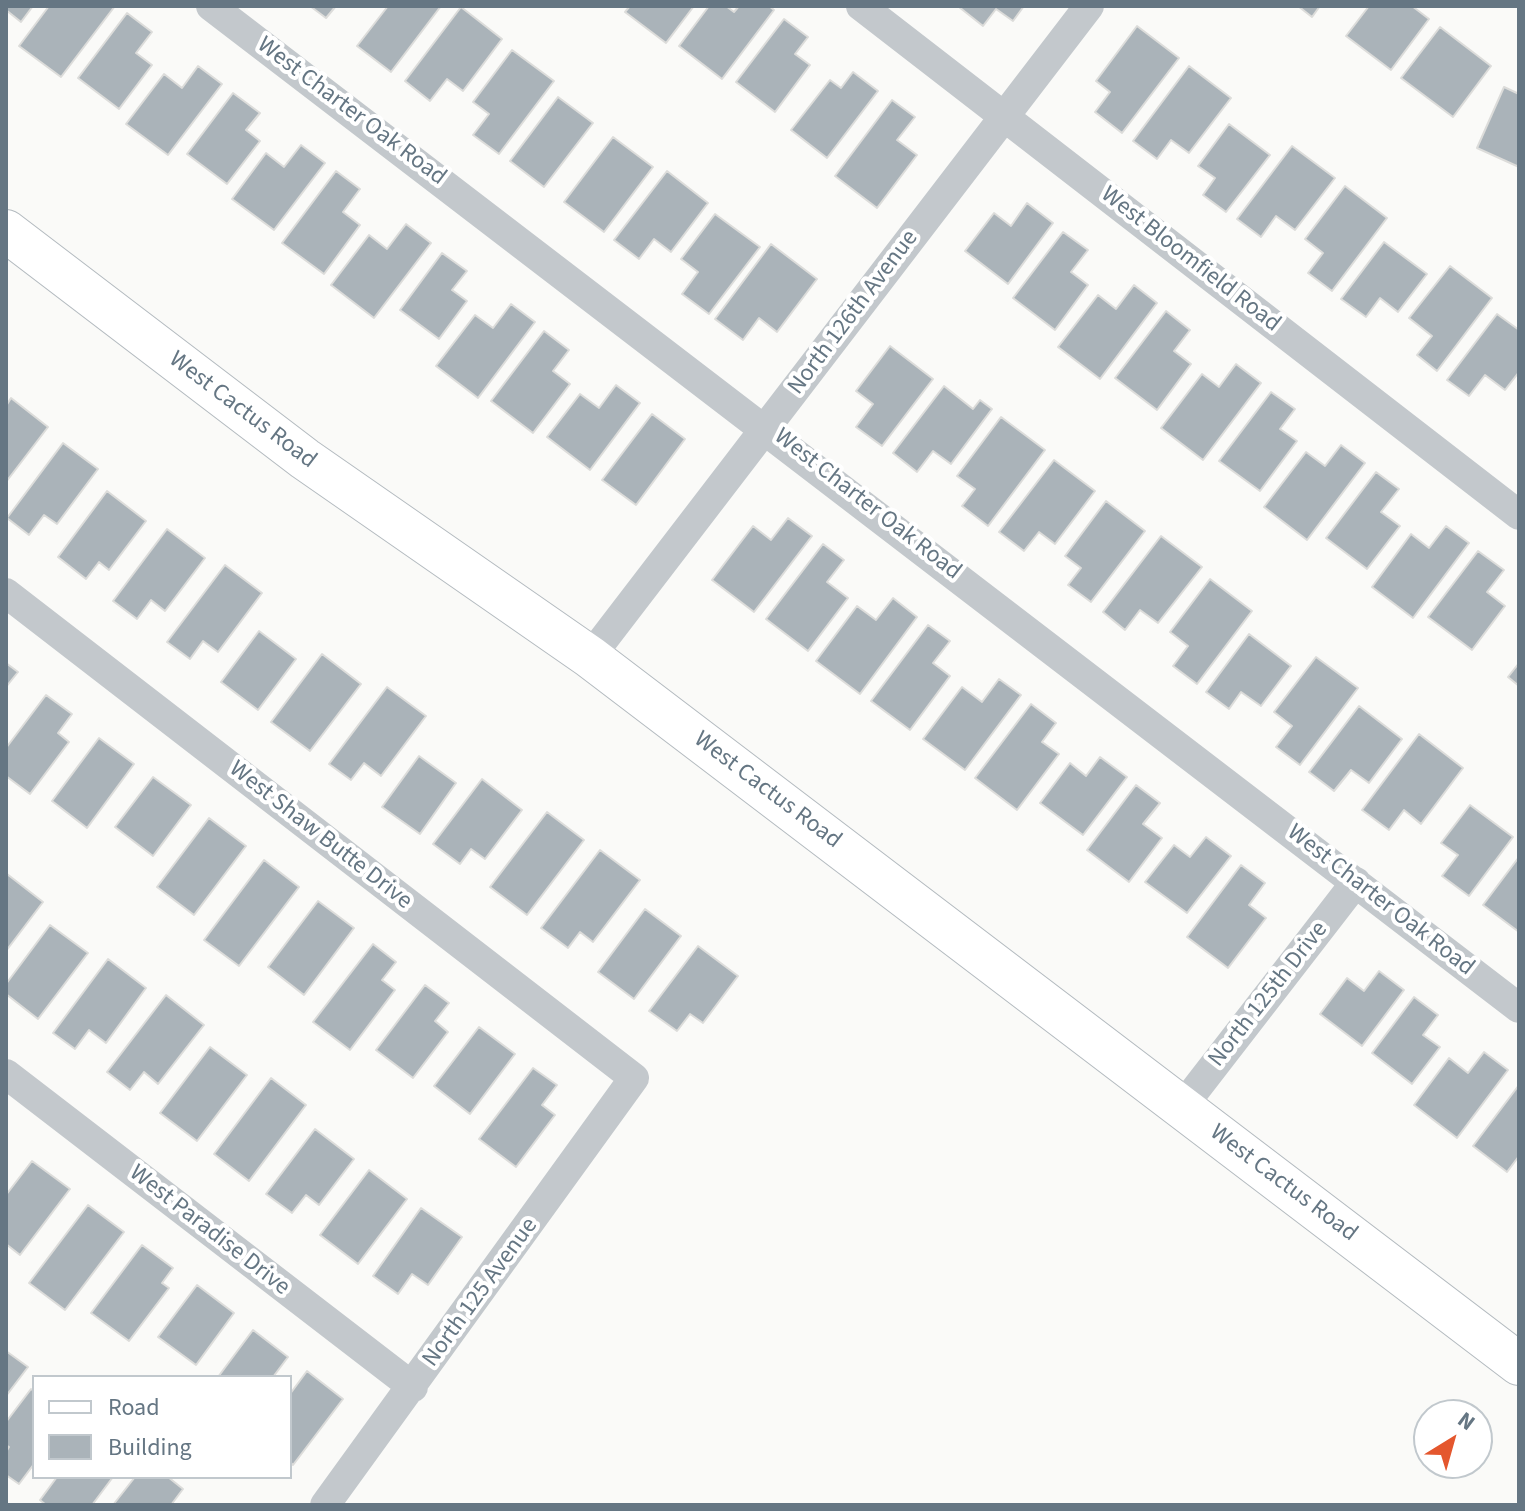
<!DOCTYPE html>
<html>
<head>
<meta charset="utf-8">
<style>
  body { margin:0 }
  #map { position:relative; width:1525px; height:1511px; overflow:hidden; background:#fafaf8; font-family:"Source Sans 3",sans-serif }
  canvas { display:block }
  .frame { position:absolute; inset:0; border:8px solid #657683; pointer-events:none }
  .legend { position:absolute; left:32px; top:1375px; width:260px; height:104px; box-sizing:border-box; background:#fff; border:2px solid #c1c8cd; margin:0; padding:10px 14px; list-style:none; font-size:24px; color:#657683 }
  .legend li { display:flex; align-items:center; gap:16px; height:40px }
  .legend b { width:40px; border:2px solid #c1c8cd }
  .north { position:absolute; left:1413px; top:1399px; width:80px; height:80px; box-sizing:border-box; background:#fff; border:2px solid #c1c8cd; border-radius:50%; rotate:37deg; font-size:22px; font-weight:700; line-height:32px; text-align:center; color:#657683 }
  .north::after { content:''; display:block; margin:auto; width:28px; height:36px; background:#e4572e; clip-path:polygon(50% 0,100% 100%,50% 72%,0 100%) }
</style>
</head>
<body>
<div id="map">
<canvas width="1525" height="1511"></canvas>
<div class="frame"></div>
<ul class="legend">
<li><b style="height:10px;background:#fff"></b>Road</li>
<li><b style="height:22px;background:#aab3b9"></b>Building</li>
</ul>
<div class="north">N</div>
</div>
<script>
const c = document.querySelector('canvas').getContext('2d');
c.lineJoin = 'round';
function fill(path, color) { c.fillStyle = color; c.fill(path, 'evenodd'); }
function trace(path, color, width, dash) { c.strokeStyle = color; c.lineWidth = width; c.lineCap = dash ? 'butt' : 'round'; c.setLineDash(dash || []); c.stroke(path); }
function label(font, color, halo, rows, align = 'center') {
  c.font = font + ' "Source Sans 3",sans-serif'; c.lineWidth = 8; c.setLineDash([]); c.textBaseline = 'middle'; c.strokeStyle = halo; c.fillStyle = color; for (const [text, x, y, turn = 0] of rows) {
    c.save(); c.translate(x, y); c.rotate((+turn || 0) * Math.PI / 180); c.textAlign = isNaN(turn) ? turn : align; if (halo) c.strokeText(text, 0, 0); c.fillText(text, 0, 0); c.restore();
  }
}
const building = new Path2D(`
  M6,6H33L21,22L6,10Z
  M49,6H115L61,77L19,46Z
  M310,6H336L326,18Z
  M388,6H441L391,72L357,46Z
  M630,6H694L666,43L625,12Z
  M709,6H726L734,12L739,6H769L774,10L722,79L679,46Z
  M1024,6L1013,21L996,9L983,26L959,7Z
  M1298,6H1320L1312,17Z
  M1369,6H1412L1429,19L1391,70L1346,36Z
  M461,7L502,39L463,91L447,79L430,101L405,81Z
  M127,13L152,32L136,53L152,65L119,109L78,78Z
  M784,19L808,37L795,54L810,65L775,112L736,82Z
  M1137,26L1179,58L1122,133L1095,112L1110,92L1096,81Z
  M1440,27L1491,66L1453,117L1401,78Z
  M512,50L554,81L499,154L473,135L489,114L473,102Z
  M198,66L222,84L168,155L126,124L164,74L182,88Z
  M1189,66L1231,98L1189,153L1171,140L1157,159L1133,141Z
  M853,72L878,91L827,158L791,130L830,80L841,88Z
  M1504,87L1519,94V167L1477,148Z
  M233,93L260,113L246,130L260,141L227,184L187,154Z
  M558,97L593,123L544,187L510,161Z
  M892,100L915,117L897,140L917,155L877,208L835,176Z
  M1229,124L1270,155L1226,212L1203,195L1215,178L1198,166Z
  M613,137L653,167L604,232L564,202Z
  M301,145L325,163L274,230L232,199L266,153L284,167Z
  M1292,146L1335,178L1295,230L1276,216L1261,237L1237,219Z
  M336,171L360,189L343,212L360,225L324,274L282,243Z
  M667,171L708,203L671,252L654,239L639,259L614,240Z
  M1345,186L1387,218L1332,291L1308,273L1323,253L1305,239Z
  M1027,203L1053,223L1008,284L965,251L994,213L1011,226Z
  M715,214L760,247L709,314L682,294L698,272L681,259Z
  M406,224L431,243L374,318L331,285L369,235L387,249Z
  M1063,232L1088,250L1071,272L1088,285L1055,330L1013,298Z
  M1384,242L1427,274L1398,312L1380,298L1366,317L1341,299Z
  M771,244L817,279L777,332L759,318L743,340L715,319Z
  M442,253L467,271L452,290L467,301L439,339L400,310Z
  M1450,266L1492,298L1437,371L1417,355L1432,336L1409,318Z
  M1134,285L1157,303L1100,379L1058,347L1098,295L1116,309Z
  M511,304L535,322L478,398L436,366L475,315L493,328Z
  M1166,311L1190,330L1174,351L1191,364L1157,410L1115,378Z
  M1497,314L1519,330V372L1505,390L1485,375L1469,396L1447,380Z
  M544,331L569,350L553,371L570,384L533,433L491,401Z
  M890,346L933,379L882,446L856,427L873,404L856,391Z
  M1236,364L1261,383L1203,460L1161,428L1202,374L1219,387Z
  M616,385L640,403L590,470L547,437L580,394L599,408Z
  M944,386L973,409L980,400L992,409L951,464L933,451L917,472L893,453Z
  M1271,392L1295,409L1280,429L1297,441L1260,491L1219,461Z
  M11,398L48,427L6,482V406Z
  M652,414L685,439L636,505L602,480Z
  M1001,417L1045,450L988,526L962,506L975,489L957,476Z
  M63,443L98,469L57,524L44,515L29,535L7,518Z
  M1341,445L1365,463L1307,540L1264,507L1306,452L1325,466Z
  M1054,460L1095,491L1055,544L1039,532L1024,551L999,532Z
  M1376,472L1399,489L1381,512L1400,526L1367,569L1326,538Z
  M107,491L146,521L109,570L99,562L86,579L58,557Z
  M1106,501L1145,531L1091,602L1068,585L1081,568L1065,556Z
  M788,518L812,536L754,612L712,580L753,526L771,540Z
  M1446,526L1469,543L1413,618L1372,587L1411,534L1429,548Z
  M167,529L205,558L165,611L151,600L137,619L113,601Z
  M1161,536L1202,567L1158,623L1140,610L1125,630L1103,612Z
  M823,544L844,560L827,582L848,598L808,651L766,619Z
  M1478,551L1504,570L1487,592L1505,606L1472,650L1428,617Z
  M225,565L262,593L218,652L203,641L190,659L167,642Z
  M1210,579L1252,611L1197,684L1173,666L1188,646L1170,632Z
  M893,598L917,617L860,694L816,661L857,606L876,620Z
  M928,625L950,641L933,663L950,676L910,730L871,701Z
  M259,631L296,659L258,710L221,682Z
  M1249,634L1291,666L1261,706L1241,692L1229,709L1206,692Z
  M322,654L361,684L310,751L271,722Z
  M1316,657L1358,688L1300,765L1276,747L1292,726L1274,712Z
  M6,663L18,672L6,687Z
  M1519,663V686L1508,677Z
  M999,679L1021,695L965,770L923,739L962,687L982,702Z
  M387,687L426,716L381,776L364,763L351,780L329,764Z
  M46,695L72,714L58,733L69,742L30,794L6,776V748Z
  M1031,704L1056,723L1042,742L1059,754L1017,810L975,778Z
  M1359,706L1402,739L1369,783L1351,770L1334,791L1309,772Z
  M1419,734L1463,768L1421,824L1404,810L1389,830L1362,810Z
  M99,738L134,764L87,828L52,801Z
  M419,756L456,783L420,834L382,807Z
  M1100,757L1127,777L1083,835L1040,803L1070,763L1086,776Z
  M153,777L191,805L153,856L115,827Z
  M482,779L522,810L485,859L471,849L460,864L433,844Z
  M1136,785L1160,803L1143,824L1162,838L1129,882L1087,850Z
  M1470,805L1513,837L1469,896L1442,876L1458,855L1441,843Z
  M547,812L584,840L527,915L490,887Z
  M209,818L246,846L194,915L157,887Z
  M1206,837L1231,856L1187,913L1145,882L1174,845L1190,857Z
  M600,850L640,880L593,942L580,932L568,948L541,928Z
  M1519,857V932L1483,905Z
  M264,860L299,887L239,966L204,940Z
  M1241,865L1265,883L1249,905L1266,918L1228,968L1187,937Z
  M7,874L43,902L6,951V876Z
  M318,901L354,928L304,995L268,967Z
  M645,909L681,936L634,999L598,972Z
  M50,925L88,953L38,1019L6,994V984Z
  M373,944L396,962L382,980L395,990L350,1050L313,1022Z
  M698,946L738,976L703,1023L690,1014L677,1031L649,1011Z
  M108,959L146,988L106,1043L89,1030L75,1049L53,1033Z
  M1379,971L1404,990L1362,1046L1320,1014L1347,978L1364,991Z
  M425,985L449,1003L435,1021L448,1032L413,1078L376,1050Z
  M166,995L204,1025L158,1084L144,1072L130,1090L107,1072Z
  M1414,997L1438,1015L1423,1035L1440,1047L1412,1084L1372,1053Z
  M479,1027L515,1054L470,1114L434,1086Z
  M210,1047L247,1075L197,1141L160,1113Z
  M1484,1052L1508,1070L1457,1138L1414,1105L1449,1058L1468,1073Z
  M533,1068L557,1085L542,1105L555,1115L516,1167L479,1139Z
  M271,1078L306,1105L249,1181L214,1154Z
  M1519,1085V1156L1507,1172L1473,1146Z
  M315,1129L354,1159L319,1205L306,1195L292,1213L266,1194Z
  M32,1161L70,1189L20,1255L6,1244V1195Z
  M369,1170L407,1199L358,1264L320,1235Z
  M88,1205L124,1232L65,1310L29,1283Z
  M421,1208L462,1237L428,1285L412,1274L398,1294L373,1276Z
  M142,1245L173,1268L162,1283L169,1288L129,1341L91,1313Z
  M197,1285L234,1313L196,1365L158,1337Z
  M253,1330L288,1357L273,1377H218Z
  M6,1351L28,1367L6,1396Z
  M307,1371L343,1399L293,1465L290,1462V1394Z
  M31,1389L34,1391V1464L19,1484L6,1475V1452L9,1447L6,1445V1422Z
  M57,1477H113L92,1505H46L40,1500Z
  M135,1477H168L183,1489L171,1505H113Z`);
const minor = new Path2D(`
  M211,6L1519,1008
  M861,6L1519,515
  M6,593L634,1078L325,1505
  M590,657L1089,6
  M6,1074L413,1387
  M1182,1107L1356,882`);
const secondary = new Path2D(`
  M6,231L305,459L590,657L1519,1364`);
const streetNames = [
  ["West Charter Oak Road",351,112,37],
  ["West Bloomfield Road",1190,260,38],
  ["North 126th Avenue",854,313,-53],
  ["West Cactus Road",242,411,37],
  ["West Charter Oak Road",867,505,38],
  ["West Cactus Road",767,791,37],
  ["West Shaw Butte Drive",320,836,38],
  ["West Charter Oak Road",1380,901,38],
  ["North 125th Drive",1269,995,-52],
  ["West Cactus Road",1283,1184,37],
  ["West Paradise Drive",209,1231,38],
  ["North 125 Avenue",481,1293,-54]
];
fill(building, '#aab3b9');
trace(building, '#dcdcda', 2);
trace(secondary, '#b3babf', 44);
trace(minor, '#c3c8cc', 30);
trace(secondary, '#fff', 42);
label('24px', '#657683', '#fff', streetNames);
</script>
</body>
</html>
